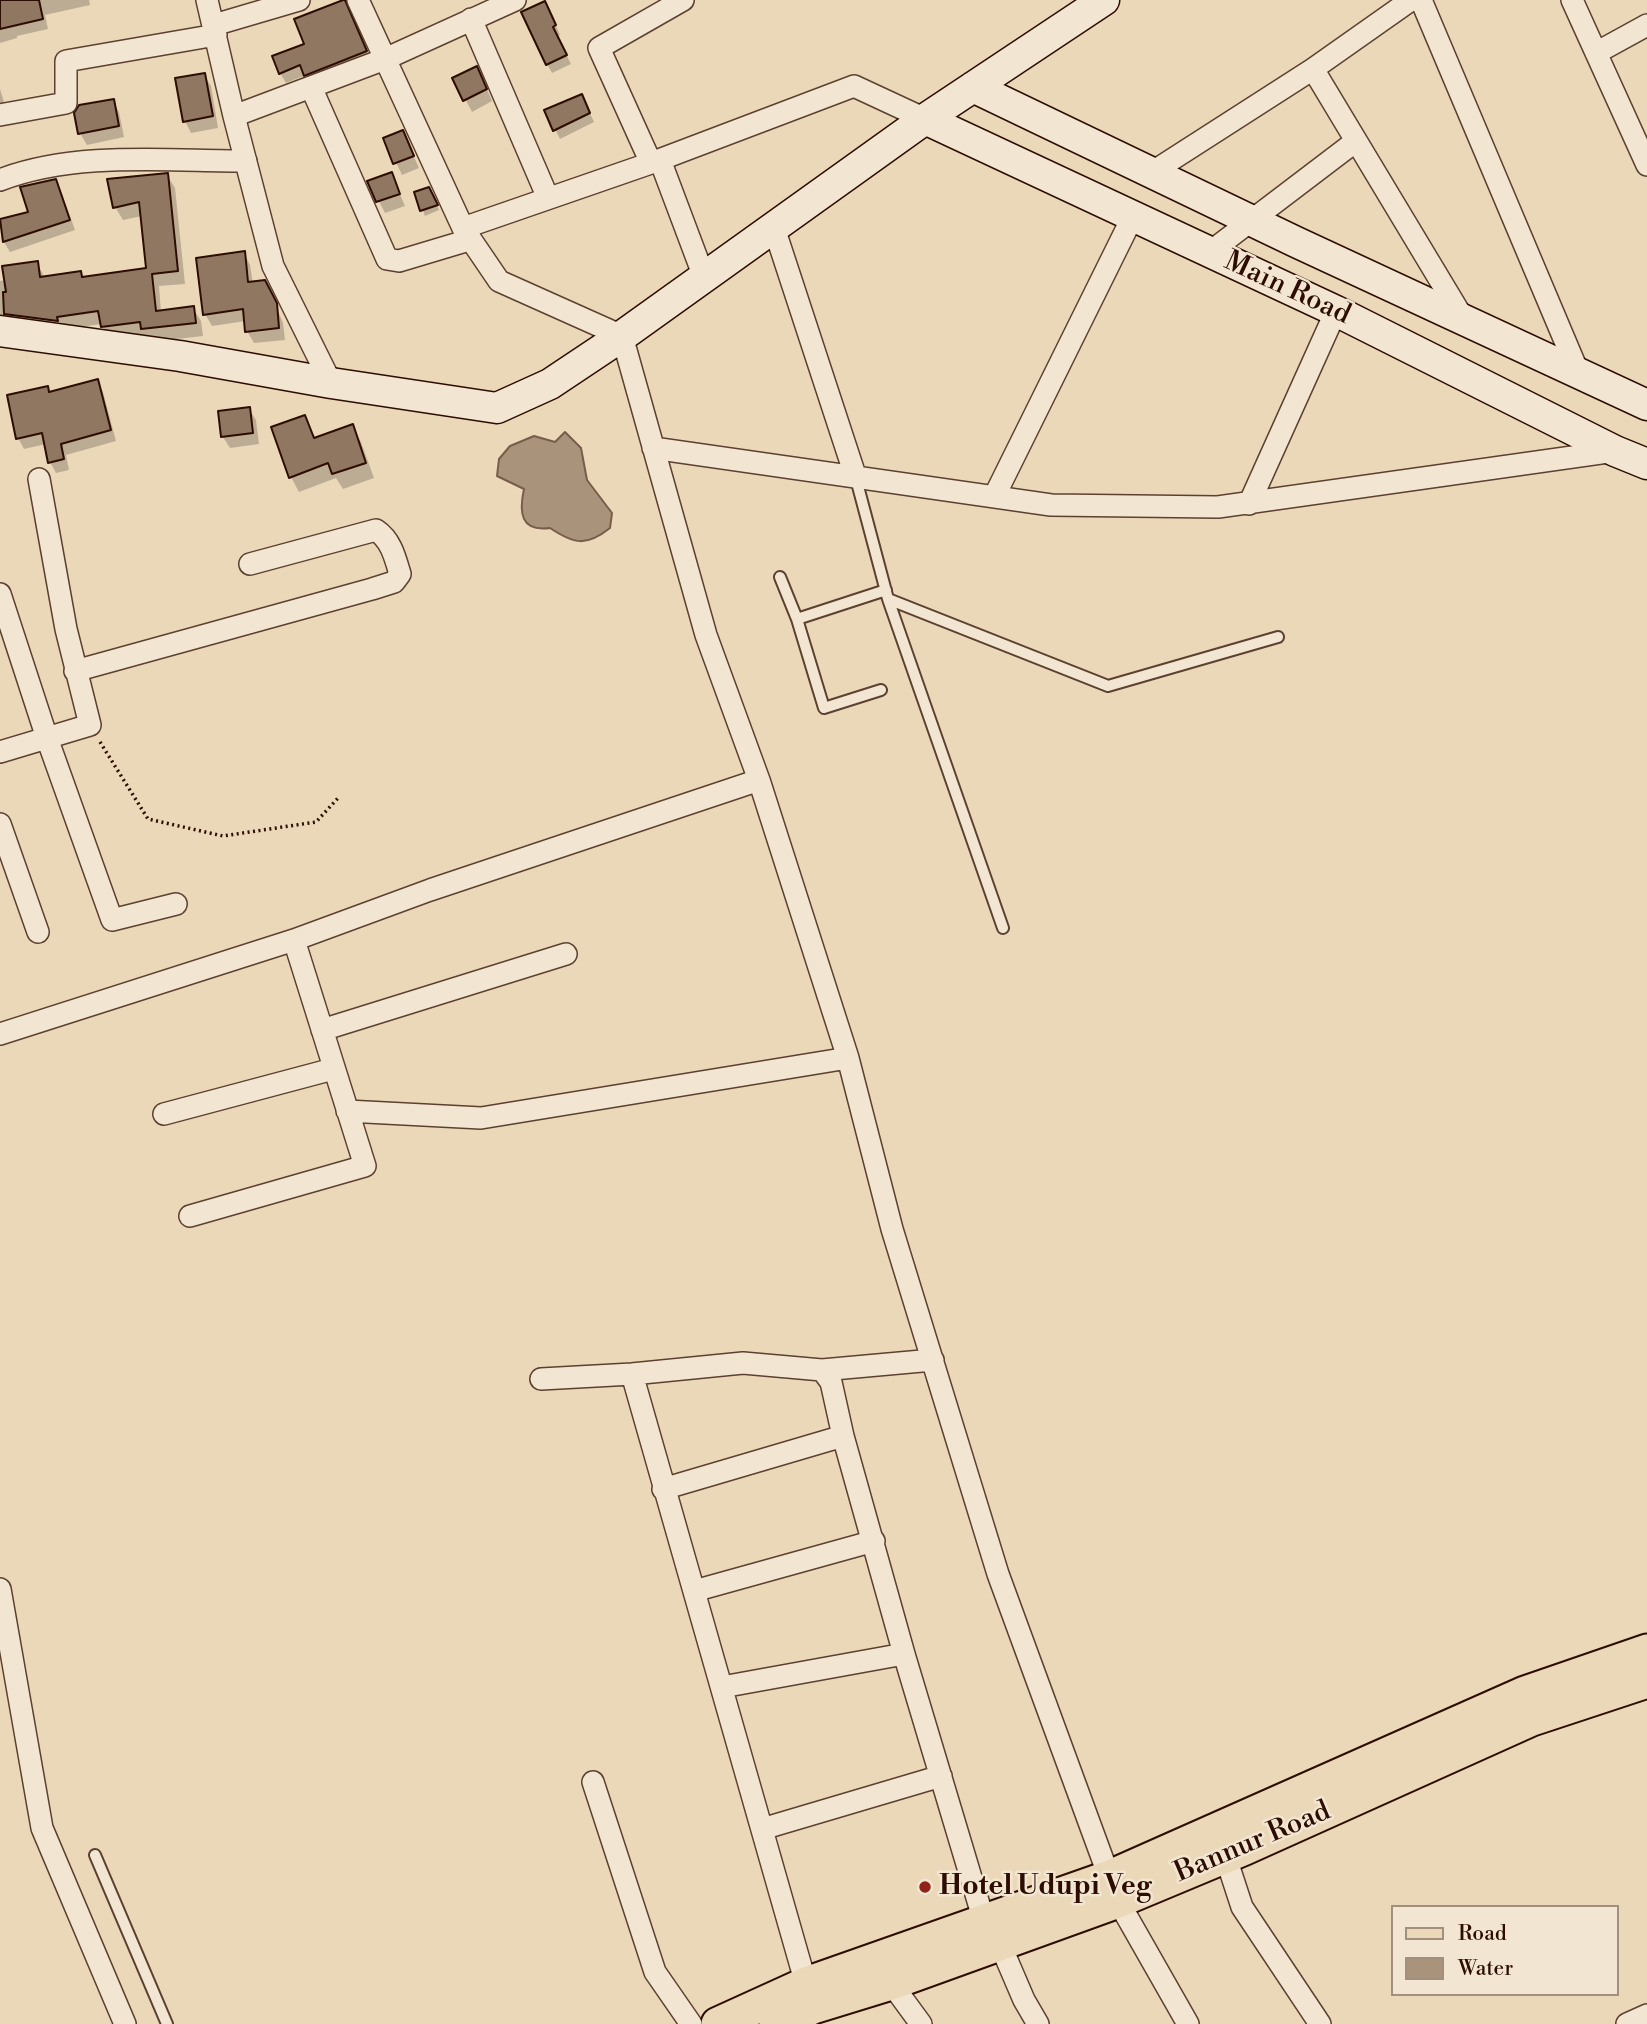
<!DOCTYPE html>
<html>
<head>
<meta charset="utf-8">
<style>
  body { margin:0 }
  #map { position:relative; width:1647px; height:2024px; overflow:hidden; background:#ebd8b9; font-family:"Libre Bodoni",serif }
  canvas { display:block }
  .legend { position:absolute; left:1391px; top:1905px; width:228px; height:91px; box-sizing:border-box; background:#f2e6d2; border:2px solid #a38f7f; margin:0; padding:9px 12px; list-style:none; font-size:21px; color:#2d0d02 }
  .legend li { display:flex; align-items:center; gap:14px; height:35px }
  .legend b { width:35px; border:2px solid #a38f7f }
</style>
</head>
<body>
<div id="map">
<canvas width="1647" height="2024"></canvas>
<ul class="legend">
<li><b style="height:9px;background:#ebd8b9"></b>Road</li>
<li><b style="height:19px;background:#aa937b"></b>Water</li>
</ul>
</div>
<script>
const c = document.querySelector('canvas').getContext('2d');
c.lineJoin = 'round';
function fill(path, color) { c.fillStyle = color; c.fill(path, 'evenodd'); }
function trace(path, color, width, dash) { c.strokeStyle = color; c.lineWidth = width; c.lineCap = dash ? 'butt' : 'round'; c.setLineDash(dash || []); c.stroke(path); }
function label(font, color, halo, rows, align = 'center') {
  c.font = font + ' "Libre Bodoni",serif'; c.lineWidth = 5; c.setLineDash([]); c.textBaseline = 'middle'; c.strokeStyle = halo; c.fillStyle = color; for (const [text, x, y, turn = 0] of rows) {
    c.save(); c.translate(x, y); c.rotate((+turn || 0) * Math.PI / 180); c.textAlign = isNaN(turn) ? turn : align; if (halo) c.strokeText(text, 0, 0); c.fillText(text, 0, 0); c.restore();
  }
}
const water = new Path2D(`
  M565,432L581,448L587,480L612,513L610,528C586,547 574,544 550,528C520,532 519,512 524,489L497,476L499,459L510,446L534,436L555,442Z`);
const shadow = new Path2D(`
  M0,0H89L90,5L45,15L48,29L17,36V38L0,43Z
  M344,1L371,61L311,85L306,75L286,83L280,73Z
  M550,12L560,35L557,36L571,64L552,73L547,64Z
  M204,75L211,86L218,128L191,133L185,121Z
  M455,79L483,80L492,101L472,112Z
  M0,89L7,112L0,114Z
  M113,101L119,112L124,137L87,145L80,133Z
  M586,105L594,122L560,139L546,111Z
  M403,132L419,168L402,175L385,139Z
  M391,174L405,206L385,213L369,182Z
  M167,175L175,188L185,284L159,286L161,312L193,308L201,321L203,336L150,342L146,335L110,340L102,324L64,329L14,327L7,316L0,317V281L6,280L37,263L45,278L80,273L84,279L148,270L142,216L123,220L115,207Z
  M56,181L61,191L75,230L10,252L4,242L0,221L31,213Z
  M416,193L432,194L439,210L425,216Z
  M244,253L250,265L253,284L271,294L283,323L285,340L254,343L247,331L246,321L212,326L205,314Z
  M97,381L103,392L116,441L66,455L69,470L56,473L50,462L46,444L24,449L18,438L47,388L50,394Z
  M249,409L256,420L259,444L230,448L223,437Z
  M305,417L316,439L352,427L361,442L374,478L343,489L336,478L299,492L291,477Z`);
const building = new Path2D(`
  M0,0H39L43,19L0,29Z
  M343,0H345L367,51L304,76L300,65L279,74L272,56L304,44L294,19Z
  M545,1L556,25L553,27L567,55L546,65L521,12Z
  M477,66L487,89L463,101L452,78Z
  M205,73L213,116L183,122L175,78Z
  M582,94L590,113L553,131L544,110Z
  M114,99L119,126L78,134L74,113L79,105Z
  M403,130L414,156L393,164L383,138Z
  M392,172L400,194L376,202L367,181Z
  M168,173L178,271L152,274L156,311L194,306L196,323L141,329L140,322L101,327L98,311L57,317L58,321L4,314L3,292H6L2,266L38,261L40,277L81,271L82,277L146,268L139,202L113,208L107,179Z
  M56,179L70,220L3,242L0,219L28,212L20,187Z
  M429,187L438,205L420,211L414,192Z
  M245,251L248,282L265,280L277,303L279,328L245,332L243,309L203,315L196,258Z
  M98,379L111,430L61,444L64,459L48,463L42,433L16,439L7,395L48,386L49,392Z
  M250,407L253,433L221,437L218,411Z
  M305,415L314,438L353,424L366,463L332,474L328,463L289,478L271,427Z`);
const path = new Path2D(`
  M100,742L148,819L223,836L316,822L339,797`);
const lane = new Path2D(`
  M855,475L888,599L1003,928
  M780,577L797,619
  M888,599L1108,686L1278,637
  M881,690L824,708L797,619L886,590
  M95,1855L167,2024`);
const street = new Path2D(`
  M207,0L234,116L273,266L331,383
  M358,0L463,228L499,281L622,336L706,635L759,780L848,1058L892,1229L998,1574L1118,1901L1188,2024
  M1421,0L1579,374
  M1572,0L1647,165
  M471,19L548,198
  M214,25L299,0
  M1596,53L1647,25
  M1313,69L1464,320
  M311,87L387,259L399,261L469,240
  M0,115L66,103V61L216,35
  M234,116L385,59L515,0
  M660,160L704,277
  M651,163L599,48L683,0
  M1151,173L1313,69L1411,0
  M0,180C75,151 167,161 246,161
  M463,228L651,163L854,86L925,119
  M774,228L855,475
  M1210,252L1356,141
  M653,448L1051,505L1218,507L1615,451
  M995,495L1133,216
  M1249,504L1336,311
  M0,594L47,738L112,920L176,904
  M75,671L372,589L394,582L400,574C395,557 391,540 376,530L250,564
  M0,752L90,725L66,629L39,479
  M0,824L38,932
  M322,1030L566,954
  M0,1034L294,940L430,890L759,780
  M347,1111L481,1118L848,1058
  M164,1114L333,1069
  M190,1216L365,1166L294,940
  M822,1370L933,1360
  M632,1374L806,1984
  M541,1379L632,1374L743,1363L822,1370L831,1382L843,1436L904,1654L984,1921
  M663,1489L843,1436
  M0,1589L42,1828L125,2024
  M694,1591L874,1541
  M722,1687L904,1654
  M593,1782L655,1972L691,2024
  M762,1829L941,1776
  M1225,1855L1242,1907L1320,2024
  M1000,1944L1024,2000L1038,2024
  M891,1983L921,2024
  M1627,2024L1647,2015`);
const secondary = new Path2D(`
  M973,87L1296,242L1647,405
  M925,119L1336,311L1615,451L1647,464
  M0,331L180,356L331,383L497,408L550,384L622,336L925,119L1104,0`);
const primary = new Path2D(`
  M718,2024L806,1984L1110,1877L1525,1693L1647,1651
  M776,2024L813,2007L891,1983L1118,1901L1245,1848L1532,1719L1647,1681`);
const markers = [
  [925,1887,7,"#8f2418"]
];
const streetNames = [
  ["Main Road",1287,289,25],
  ["Bannur Road",1253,1843,-23]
];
const poiNames = [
  ["Hotel Udupi Veg",939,1887]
];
fill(water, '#aa937b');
trace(water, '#785d4b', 2);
fill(shadow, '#0003');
fill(building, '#907761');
trace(building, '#2d0d02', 2);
trace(lane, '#5c4030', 14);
trace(street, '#5c4030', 24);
trace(secondary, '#2d0d02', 33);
trace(primary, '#2d0d02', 37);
trace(path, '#2d0d02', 3.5, [2, 3.5]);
trace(lane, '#f2e6d2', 10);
trace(street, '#f2e6d2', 21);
trace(secondary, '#f2e6d2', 30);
trace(primary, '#ebd8b9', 33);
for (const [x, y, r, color] of markers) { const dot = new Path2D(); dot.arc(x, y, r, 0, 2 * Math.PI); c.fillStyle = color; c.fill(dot); trace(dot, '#f2e6d2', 2.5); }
label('28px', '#2d0d02', '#f2e6d2', streetNames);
label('bold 28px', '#2d0d02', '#f2e6d2', poiNames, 'left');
</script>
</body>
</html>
